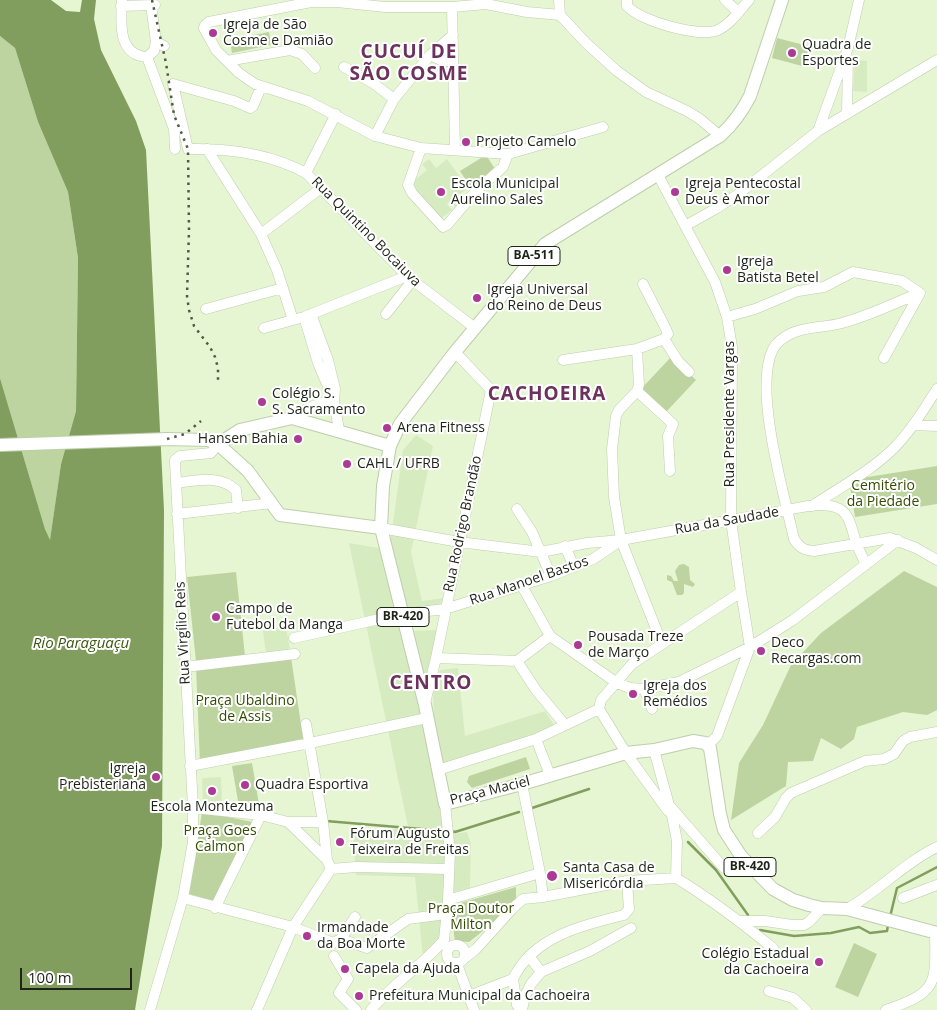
<!DOCTYPE html>
<html>
<head>
<meta charset="utf-8">
<style>
  body { margin:0 }
  #map { position:relative; width:937px; height:1010px; overflow:hidden; background:#e6f6d3; font-family:"Open Sans",sans-serif }
  canvas { display:block }
  .scale { position:absolute; left:20px; top:968px; width:112px; height:22px; box-sizing:border-box; border:2px solid #1f2418; border-top:0; padding-left:6px; font-size:15px; line-height:18px; white-space:nowrap; color:#1f2418; -webkit-text-stroke:4px #fff; paint-order:stroke }
</style>
</head>
<body>
<div id="map">
<canvas width="937" height="1010"></canvas>
<div class="scale">100 m</div>
</div>
<script>
const c = document.querySelector('canvas').getContext('2d');
c.lineJoin = 'round';
function fill(path, color) { c.fillStyle = color; c.fill(path, 'evenodd'); }
function trace(path, color, width, dash) { c.strokeStyle = color; c.lineWidth = width; c.lineCap = dash ? 'butt' : 'round'; c.setLineDash(dash || []); c.stroke(path); }
function label(font, color, halo, rows, align = 'center') {
  c.font = font + ' "Open Sans",sans-serif'; c.lineWidth = 4; c.setLineDash([]); c.textBaseline = 'middle'; c.strokeStyle = halo; c.fillStyle = color; for (const [text, x, y, turn = 0] of rows) {
    c.save(); c.translate(x, y); c.rotate((+turn || 0) * Math.PI / 180); c.textAlign = isNaN(turn) ? turn : align; if (halo) c.strokeText(text, 0, 0); c.fillText(text, 0, 0); c.restore();
  }
}
const built = new Path2D(`
  M855,60L867,61V92L853,91Z
  M429,159L436,168L447,159L468,188L459,195L464,202L456,208L451,201L447,204L452,210L439,220L411,183L427,170L422,164Z
  M416,435L433,446L411,552L422,601L444,598L439,606L407,611L390,545L403,450Z
  M349,543L379,548L415,688L441,809L446,853L442,942L424,969L415,877L356,875L353,834L408,827Z
  M286,627L290,650L266,654L263,631Z
  M437,630L431,671L426,673L416,674L409,631Z
  M458,668L465,736L545,711L555,726L527,738L444,764L434,724L433,691L440,670Z
  M221,777L222,804H203L202,778Z
  M467,832L471,844L470,888L454,892L453,834Z`);
const green = new Path2D(`
  M269,32L271,45L232,53L230,40Z
  M0,36L15,48L38,122L68,192L78,258L76,411L61,464L50,541L45,529L0,378Z
  M777,38L812,47L806,67L772,58Z
  M486,155L497,172L471,188L460,171Z
  M671,357L696,380L666,412L641,389Z
  M937,466V504L855,517L849,480Z
  M684,564L689,567L690,580L695,584L693,587L684,584V593L682,595H677L672,582L667,580V575L671,576L674,581H678L675,571L679,565Z
  M904,571L937,587V710L927,715L903,712L857,727L854,739L841,749L821,738L813,761L788,762L786,786L731,820L739,763L763,725L791,665L821,633Z
  M236,572L245,656L196,661L187,577Z
  M291,657L304,745L200,764L196,667Z
  M526,757L530,769L472,788L467,782L469,776Z
  M252,763L259,804L239,807L232,766Z
  M202,812L253,822L214,901L189,894Z
  M516,887V905L469,942L455,941L450,906Z
  M854,943L877,954L858,997L835,987Z`);
const water = new Path2D(`
  M0,0H51L66,11L80,12L82,0H96L94,19L101,50L136,121L146,150L164,510L162,846L135,1010H0V378L45,529L50,540L61,464L76,411L78,258L68,192L38,122L15,48L0,36Z`);
const stream = new Path2D(`
  M162,808L191,811
  M532,808L589,789
  M326,821L445,831
  M451,831L455,832L519,812
  M688,842L716,870L748,915
  M890,917L897,888L937,867
  M760,930L794,936L831,933L859,927L870,933L887,931L888,925`);
const minor = new Path2D(`
  M122,0C121,22 117,55 147,57L154,51L156,42L164,46
  M559,0L560,15L586,43L617,71L646,92L687,111L700,119L720,136
  M627,0V6C640,21 700,38 718,30C731,24 740,10 749,0
  M725,0L738,12
  M151,5L156,42
  M121,6L155,5
  M452,7L455,150
  M560,15L527,12L486,4L452,7H385L337,2H311L209,22L205,25L204,28L216,50L239,73L255,84L308,101L375,136L421,148L508,154L603,127
  M430,55L443,61H453
  M147,57L174,129L175,149
  M227,61L290,50L302,54L315,68
  M344,67L373,83L394,99L375,136
  M173,84L188,149C228,148 271,154 306,173L407,276L475,328
  M173,84L234,101L250,108L253,106L261,87
  M394,99L430,55L453,35
  M847,113L848,59
  M818,131L848,48L859,0
  M421,148L408,185L412,193L443,227L447,225L476,191L503,167L508,154
  M207,149L261,234L277,270L293,320
  M306,173L336,114
  M658,175L715,282L727,317L732,347L731,520L741,592L750,647
  M685,226L717,208L737,195L818,131L937,60
  M261,234L321,188
  M643,284L666,329L668,334L664,339
  M920,293C894,303 869,316 842,323C825,328 806,326 790,334C784,337 777,342 773,349C753,388 784,494 794,539C799,547 803,550 814,551L890,538L916,548L937,560
  M206,309L283,288
  M311,314L328,360L335,389L334,401L339,430
  M386,314L412,281
  M304,317L318,363L333,398
  M727,317L755,309L798,291L824,287L853,272L902,281L920,293L884,358
  M264,328L304,317L407,276
  M637,349L639,385L637,391L619,410L616,416L612,449L614,497L621,540L662,644
  M563,360L637,349L664,339L678,361L689,372
  M637,391L673,424L668,436L670,471
  M292,418C305,409 318,402 334,401
  M913,425L937,426
  M176,483C196,481 219,474 236,490L238,508
  M812,506C839,488 871,471 894,448C911,431 924,409 937,389
  M517,509L532,532L551,576
  M177,514L272,503
  M381,528L459,542L541,552L587,543L621,540L787,510C802,507 821,502 835,507C850,511 852,530 856,543C859,550 863,558 866,565
  M565,546L574,567
  M522,586L550,636L617,683L630,688L644,689L679,682L750,647L793,620L898,540
  M294,638L402,614L445,609L551,576L593,559L620,541
  M436,658L517,661L550,636
  M517,661L536,690L565,725
  M185,667L295,654
  M644,689L652,709
  M425,703L436,658L491,390L455,352
  M599,709L626,753L668,811
  M306,724L323,822L327,860L331,869
  M536,739L550,775
  M708,745L717,736L750,647
  M654,750L669,805L724,868
  M190,766L310,743L427,718
  M438,770L536,739L599,709L601,700L632,664L741,592
  M522,784L540,873L543,897
  M193,808L261,815L288,822H323
  M671,810L677,841L676,878
  M288,822L327,860
  M758,833L775,817L786,798L791,793L865,761L884,759L894,754L903,741L910,737L937,732
  M331,869L356,867L449,869
  M676,878C711,899 742,923 773,948
  M183,898L293,927L333,943L341,939L355,917
  M903,898L937,885
  M448,900L540,873
  M215,908L261,815
  M847,909C879,891 904,863 937,847
  M740,921H765L792,925H804L809,922L822,908
  M341,939L367,948L408,919L446,914
  M444,940L448,900L450,852L445,804
  M447 954a9 9 0 1 1 18 0a9 9 0 1 1-18 0Z
  M334,956L348,979L339,993L356,1010
  M529,956L541,972
  M466,957L476,949L513,908L523,899L543,897L627,881L676,878
  M457,964L474,1010
  M513,979L517,1005L521,1010
  M769,991L793,998L806,1010
  M469,996L513,979C533,937 582,925 624,915L629,909L627,881
  M150,1010L183,898L193,842V808L175,462V460L180,456L211,453L218,444
  M257,1010L293,927L331,869
  M371,1010C392,984 422,966 444,940
  M522,1010L525,996L531,984L541,972L590,951L631,928
  M886,1010C937,992 936,986 935,933`);
const major = new Path2D(`
  M782,0L750,96C742,112 733,124 720,136L545,244L455,352L400,424L390,446L383,486L381,528L425,705L445,804L522,784L626,753L654,750L693,741L705,743L710,748L720,814L724,830L741,856L773,889L793,900L809,905L822,908L847,909L937,933
  M218,444L240,430L292,418L390,446
  M0,445L167,439L208,440L218,444L248,471L280,515L381,528`);
const rail = new Path2D(`
  M152,0L166,63L174,115L188,149L189,230L187,296L189,310L194,326L210,347L215,357L218,368V384
  M167,439L185,434L201,421`);
const markers = [
  [213,33,5,"#ac3993"],
  [792,53,5,"#ac3993"],
  [466,142,5,"#ac3993"],
  [441,192,5,"#ac3993"],
  [675,192,5,"#ac3993"],
  [727,270,5,"#ac3993"],
  [477,298,5,"#ac3993"],
  [262,402,5,"#ac3993"],
  [387,428,5,"#ac3993"],
  [298,439,5,"#ac3993"],
  [347,464,5,"#ac3993"],
  [216,617,5,"#ac3993"],
  [578,645,5,"#ac3993"],
  [761,651,5,"#ac3993"],
  [633,694,5,"#ac3993"],
  [156,777,5,"#ac3993"],
  [245,785,5,"#ac3993"],
  [212,791,5,"#ac3993"],
  [340,842,5,"#ac3993"],
  [552,876,6,"#ac3993"],
  [307,936,5,"#ac3993"],
  [819,962,5,"#ac3993"],
  [345,969,5,"#ac3993"],
  [359,996,5,"#ac3993"]
];
const shields = [
  [534,256,52],
  [403,617,52],
  [750,867,52]
];
const shieldNames = [
  ["BA-511",534,256],
  ["BR-420",403,617],
  ["BR-420",750,867]
];
const poiNames = [
  ["Igreja de São",223,25],
  ["Cosme e Damião",223,41],
  ["Quadra de",802,45],
  ["Esportes",802,61],
  ["Projeto Camelo",476,142],
  ["Escola Municipal",451,184],
  ["Aurelino Sales",451,200],
  ["Igreja Pentecostal",685,184],
  ["Deus è Amor",685,200],
  ["Igreja",737,262],
  ["Batista Betel",737,278],
  ["Igreja Universal",487,290],
  ["do Reino de Deus",487,306],
  ["Colégio S.",272,394],
  ["S. Sacramento",272,410],
  ["Arena Fitness",397,428],
  ["Hansen Bahia",288,439,"right"],
  ["CAHL / UFRB",357,464],
  ["Campo de",226,609],
  ["Futebol da Manga",226,625],
  ["Pousada Treze",588,637],
  ["de Março",588,653],
  ["Deco",771,643],
  ["Recargas.com",771,659],
  ["Igreja dos",643,686],
  ["Remédios",643,702],
  ["Igreja",146,769,"right"],
  ["Prebisteriana",146,785,"right"],
  ["Quadra Esportiva",255,785],
  ["Escola Montezuma",212,807,"center"],
  ["Fórum Augusto",350,834],
  ["Teixeira de Freitas",350,850],
  ["Santa Casa de",563,868],
  ["Misericórdia",563,884],
  ["Irmandade",317,928],
  ["da Boa Morte",317,944],
  ["Colégio Estadual",809,954,"right"],
  ["da Cachoeira",809,970,"right"],
  ["Capela da Ajuda",355,969],
  ["Prefeitura Municipal da Cachoeira",369,996]
];
const streetNames = [
  ["Rua Quintino Bocaiuva",366,232,45],
  ["Rua Presidente Vargas",730,414,-90],
  ["Rua da Saudade",727,521,-10],
  ["Rua Rodrigo Brandão",463,524,-78],
  ["Rua Manoel Bastos",529,581,-19],
  ["Rua Virgílio Reis",183,633,-93],
  ["Praça Maciel",490,791,-14]
];
const parkNames = [
  ["Cemitério",883,486],
  ["da Piedade",883,502],
  ["Praça Ubaldino",245,701],
  ["de Assis",245,717],
  ["Praça Goes",220,831],
  ["Calmon",220,847],
  ["Praça Doutor",471,909],
  ["Milton",471,925]
];
const waterNames = [
  ["Rio Paraguaçu",81,644]
];
const districtNames = [
  ["CUCUÍ DE",409,53],
  ["SÃO COSME",409,75],
  ["CACHOEIRA",547,395],
  ["CENTRO",431,684]
];
fill(built, '#d7ebc1');
fill(green, '#bdd4a0');
fill(water, '#829e5e');
trace(stream, '#829e5e', 2.5);
trace(minor, '#beceac', 11);
trace(major, '#beceac', 14);
trace(minor, '#fff', 10);
trace(major, '#fff', 12);
trace(rail, '#505846', 2.5, [2.5, 5]);
for (const [x, y, r, color] of markers) { const dot = new Path2D(); dot.arc(x, y, r, 0, 2 * Math.PI); c.fillStyle = color; c.fill(dot); trace(dot, '#fff', 2); }
for (const [x, y, w] of shields) { const box = new Path2D(); box.roundRect(x - w / 2, y - 9.5, w, 19, 4); c.fillStyle = '#fff'; c.fill(box); trace(box, '#1f2418', 1); }
label('bold 12px', '#1f2418', null, shieldNames);
label('14px', '#1f2418', '#fff', poiNames, 'left');
label('14px', '#1f2418', '#fff', streetNames);
label('14px', '#344c02', '#fff', parkNames);
label('italic 15px', '#3c550f', '#fff', waterNames);
c.letterSpacing = '1px';
label('bold 19px', '#6c325d', '#fff', districtNames);
c.letterSpacing = '0px';
</script>
</body>
</html>
